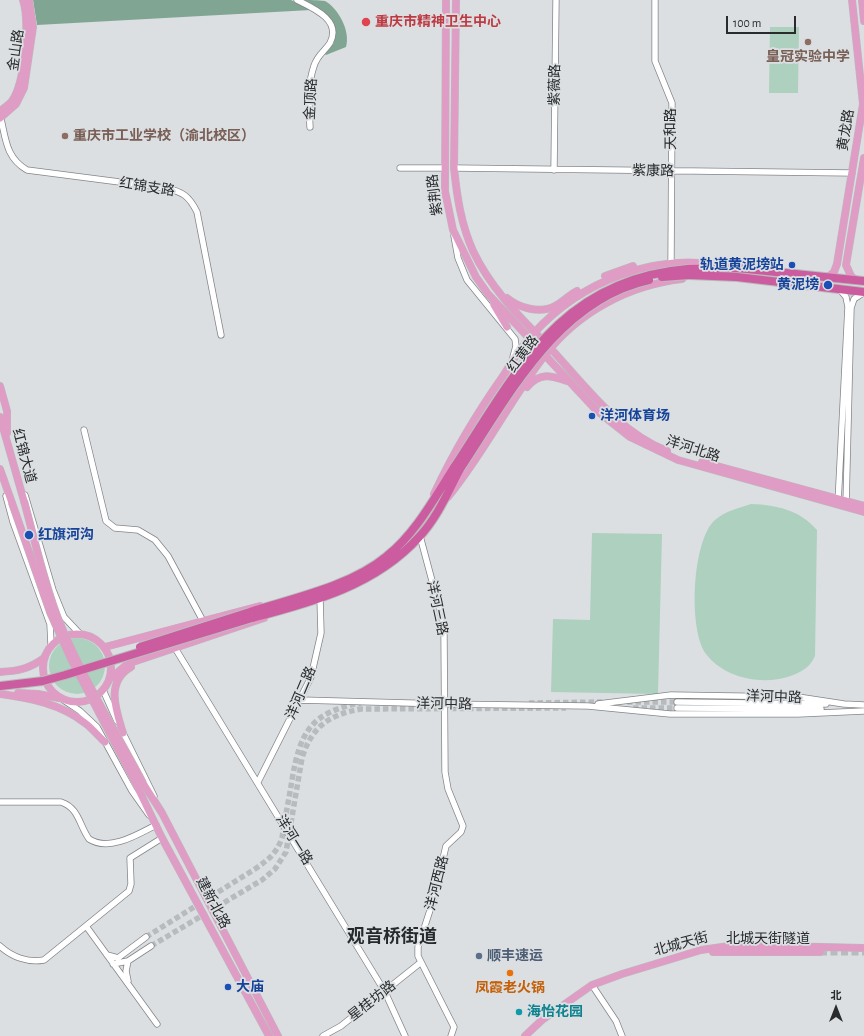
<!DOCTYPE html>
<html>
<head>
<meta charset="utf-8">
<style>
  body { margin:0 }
  #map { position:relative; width:864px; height:1036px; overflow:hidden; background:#dbdfe2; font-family:"Alegreya Sans","Noto Sans SC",sans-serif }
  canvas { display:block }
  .north { position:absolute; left:816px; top:988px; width:40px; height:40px; -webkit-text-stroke:3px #dbdfe2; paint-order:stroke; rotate:0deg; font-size:11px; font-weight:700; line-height:16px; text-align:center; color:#292b2c }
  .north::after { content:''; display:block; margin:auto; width:14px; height:18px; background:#292b2c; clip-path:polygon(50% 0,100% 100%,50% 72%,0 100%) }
  .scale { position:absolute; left:726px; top:16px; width:70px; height:18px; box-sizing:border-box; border:2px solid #292b2c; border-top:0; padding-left:5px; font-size:12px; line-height:14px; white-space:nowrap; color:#292b2c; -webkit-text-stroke:3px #dbdfe2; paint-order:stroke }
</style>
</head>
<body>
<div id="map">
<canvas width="864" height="1036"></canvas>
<div class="north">北</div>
<div class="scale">100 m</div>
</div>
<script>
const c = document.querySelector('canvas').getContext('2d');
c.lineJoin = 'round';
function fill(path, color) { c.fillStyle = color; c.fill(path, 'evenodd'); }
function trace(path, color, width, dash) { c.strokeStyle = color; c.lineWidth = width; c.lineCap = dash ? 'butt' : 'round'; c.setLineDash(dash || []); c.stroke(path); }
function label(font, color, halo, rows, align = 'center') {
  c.font = font + ' "Alegreya Sans","Noto Sans SC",sans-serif'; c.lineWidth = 3.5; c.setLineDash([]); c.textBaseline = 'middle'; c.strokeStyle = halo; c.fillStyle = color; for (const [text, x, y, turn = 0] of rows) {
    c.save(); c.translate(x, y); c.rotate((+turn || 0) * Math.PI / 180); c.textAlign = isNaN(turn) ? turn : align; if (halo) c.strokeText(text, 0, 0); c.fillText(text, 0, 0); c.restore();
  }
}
const green = new Path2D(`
  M770,27H799L798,93H769Z
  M751,504C777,505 800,510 817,530L815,656C813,660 810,665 806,668C777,689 727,682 706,654C688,630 692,540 715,520C725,511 739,508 751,504Z
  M592,533L662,534L658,694L551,692L553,619L590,620Z
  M49 666a28 28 0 1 1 56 0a28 28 0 1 1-56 0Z`);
const forest = new Path2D(`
  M33,0H291L311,10L37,25Z
  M303,0C309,0 319,0 325,1C338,8 351,31 346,47L326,55L324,53L334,43C337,17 323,11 303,0Z`);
const minorTunnel = new Path2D(`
  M627,702H677
  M529,703L603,702
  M633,708H677
  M146,937L255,869C269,859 276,854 282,838C285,818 289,799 292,780C300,732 311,712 361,703
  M151,946L262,880L275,869L286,852L302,758C312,726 329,715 361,709L566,708`);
const majorTunnel = new Path2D(`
  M820,952H864`);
const minor = new Path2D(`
  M297,0C313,8 342,20 330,43C325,51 317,55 314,66C307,86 309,106 310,127
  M655,0V61L672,103L671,262
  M0,115C6,138 5,157 27,170L166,188C183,192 189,196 197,212L221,335
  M400,168H445
  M454,168L852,173
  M554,170L556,0
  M454,236L458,258L467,280L515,339L516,346L513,357
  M84,430L106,521L115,528L138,530L155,540L168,556L203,621
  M25,495L53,590L64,617L80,634
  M6,496L13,522L50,624L51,644
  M838,503L848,307L846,297L840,290
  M846,505L851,308L854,299L863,293
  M420,536L442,618L444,633L445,772L448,789L463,826L461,832L446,846L433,901L418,947V956L454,1027L451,1036
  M175,648L385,992L405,1036
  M103,690L117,721
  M62,699L80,711L97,727L132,791L149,815
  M300,700L445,704L588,706L670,714H798L864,711
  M677,702L826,704
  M598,704L671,695L798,697L844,704L864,705
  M677,708L821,709
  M122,731L154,796
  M258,782L311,677L321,633L320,598
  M0,802H61C79,808 79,825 89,839C109,852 137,835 156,825
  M86,926L157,1024
  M0,946C12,957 28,963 44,960L129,891L131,884L130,858L162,838
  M107,955L118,958L146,937
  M113,964L128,961L151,946
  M128,981L126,971L128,961
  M592,985L616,1021L622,1036
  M323,1036L341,1026L420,963`);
const major = new Path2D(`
  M446,0L445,191L453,230L476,277L488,294L596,410L630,437L678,460L864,512
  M456,0L454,168C457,197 461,224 473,251C492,291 522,319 552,350C586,387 619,432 667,451
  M862,0L864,21
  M0,111C4,108 9,105 12,101C25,83 30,21 23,0
  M0,118L16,104L24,88L33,27L29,0
  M605,276L633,266
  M828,277L834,272L837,264L863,104L852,0
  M856,280L851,276L846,265L864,158
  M507,298C519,308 540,314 555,306C563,302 569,295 577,291
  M494,305L507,327
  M0,386L7,411V433
  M527,387C541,371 552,376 570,382
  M0,417L24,501
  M702,462L864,506
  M0,469L12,503
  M434,494C453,453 477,413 503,376C512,362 521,346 533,334C581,281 655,252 725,266
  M448,497C484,453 510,400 545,355C578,312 629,285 682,279
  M43 668a34 34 0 1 1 68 0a34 34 0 1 1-68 0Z
  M105,647L260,606
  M0,672C18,671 29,669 44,658
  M111,678L125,666L133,662L264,618
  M18,693L38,694L59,698
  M1,694C30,698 61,704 85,723C92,728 98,736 105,742
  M123,733C116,710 105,682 131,667
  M135,782L162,838L269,1036
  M143,783L162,813L278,1036
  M713,952H820
  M525,1036L542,1020L592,985L622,974L701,950L736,945L864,948`);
const highway = new Path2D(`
  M688,269L737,268L864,281
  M689,275L737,277L864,292
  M250,612C294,598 351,586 387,556C416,533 435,497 455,466
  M252,618C313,602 376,585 419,537C437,518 448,492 460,469`);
const majorBridge = new Path2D(`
  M24,501C35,541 44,583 59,621C82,677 115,730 143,783
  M12,503L50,612L71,659L135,782`);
const highwayBridge = new Path2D(`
  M662,277L689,275
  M455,466C517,371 561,279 688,269
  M460,469C508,397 557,300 649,280
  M140,647L250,612
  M0,686L43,681L65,675L252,618`);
const markers = [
  [366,22,5,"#e0444e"],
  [808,42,4,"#8d6e63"],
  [65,136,4,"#8d6e63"],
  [792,265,4,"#1a4fb4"],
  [828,285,5,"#1a4fb4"],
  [592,416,4,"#1a4fb4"],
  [29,535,5,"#1a4fb4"],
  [479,956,4,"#5c6f8a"],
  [510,973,4,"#e8710a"],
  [228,987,4,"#1a4fb4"],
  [519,1012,4,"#0f9aa8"]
];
const healthNames = [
  ["重庆市精神卫生中心",375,22]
];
const streetNames = [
  ["金山路",16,50,-82],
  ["紫薇路",555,85,-89],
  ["金顶路",311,99,-87],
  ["天和路",671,129,-90],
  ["黄龙路",846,130,-81],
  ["紫康路",653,171,1],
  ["红锦支路",147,187,9],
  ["紫荆路",435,195,-97],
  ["红黄路",523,354,-53],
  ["洋河北路",693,449,18],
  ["红锦大道",24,456,75],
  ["洋河三路",437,608,78],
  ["洋河二路",301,693,-67],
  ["洋河中路",774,697,2],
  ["洋河中路",444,704,1],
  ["洋河一路",294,840,58],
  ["洋河西路",437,883,-76],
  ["建新北路",213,903,62],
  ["北城天街隧道",768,939],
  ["北城天街",681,944,-15],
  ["星桂坊路",372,1001,-38]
];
const educationNames = [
  ["皇冠实验中学",808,57],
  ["重庆市工业学校（渝北校区）",73,136,"left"]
];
const transitNames = [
  ["轨道黄泥塝站",784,265,"right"],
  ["黄泥塝",819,285,"right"],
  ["洋河体育场",600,416],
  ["红旗河沟",38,535],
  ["大庙",236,987]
];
const serviceNames = [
  ["顺丰速运",487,956]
];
const foodNames = [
  ["凤霞老火锅",510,988]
];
const cultureNames = [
  ["海怡花园",527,1012]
];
const districtNames = [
  ["观音桥街道",392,937]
];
fill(green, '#aed0bf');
fill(forest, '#80a693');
trace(minorTunnel, '#b7bbbe', 5.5, [5.5, 3]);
trace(majorTunnel, '#b7bbbe', 7, [7, 3.5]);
trace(minor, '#838689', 7);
trace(major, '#bbb', 8);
trace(highway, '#bbb', 10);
trace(minor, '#fff', 5.5);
trace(major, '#df9dc5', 7);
trace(highway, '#ca5c9f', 8);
trace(majorBridge, '#bbb', 8, []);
trace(highwayBridge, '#bbb', 10, []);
trace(majorBridge, '#df9dc5', 7);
trace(highwayBridge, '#ca5c9f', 8);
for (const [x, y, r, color] of markers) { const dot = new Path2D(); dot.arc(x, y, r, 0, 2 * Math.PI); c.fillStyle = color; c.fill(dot); trace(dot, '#dbdfe2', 1.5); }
label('bold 14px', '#be3a42', '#dbdfe2', healthNames, 'left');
label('14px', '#292b2c', '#dbdfe2', streetNames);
label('bold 14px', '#785e54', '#dbdfe2', educationNames);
label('bold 14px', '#164399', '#dbdfe2', transitNames, 'left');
label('bold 14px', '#4e5e75', '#dbdfe2', serviceNames, 'left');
label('bold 14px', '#c56008', '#dbdfe2', foodNames);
label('bold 14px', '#0d838f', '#dbdfe2', cultureNames, 'left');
label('bold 18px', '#272a2c', '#dbdfe2', districtNames);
</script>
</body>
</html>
